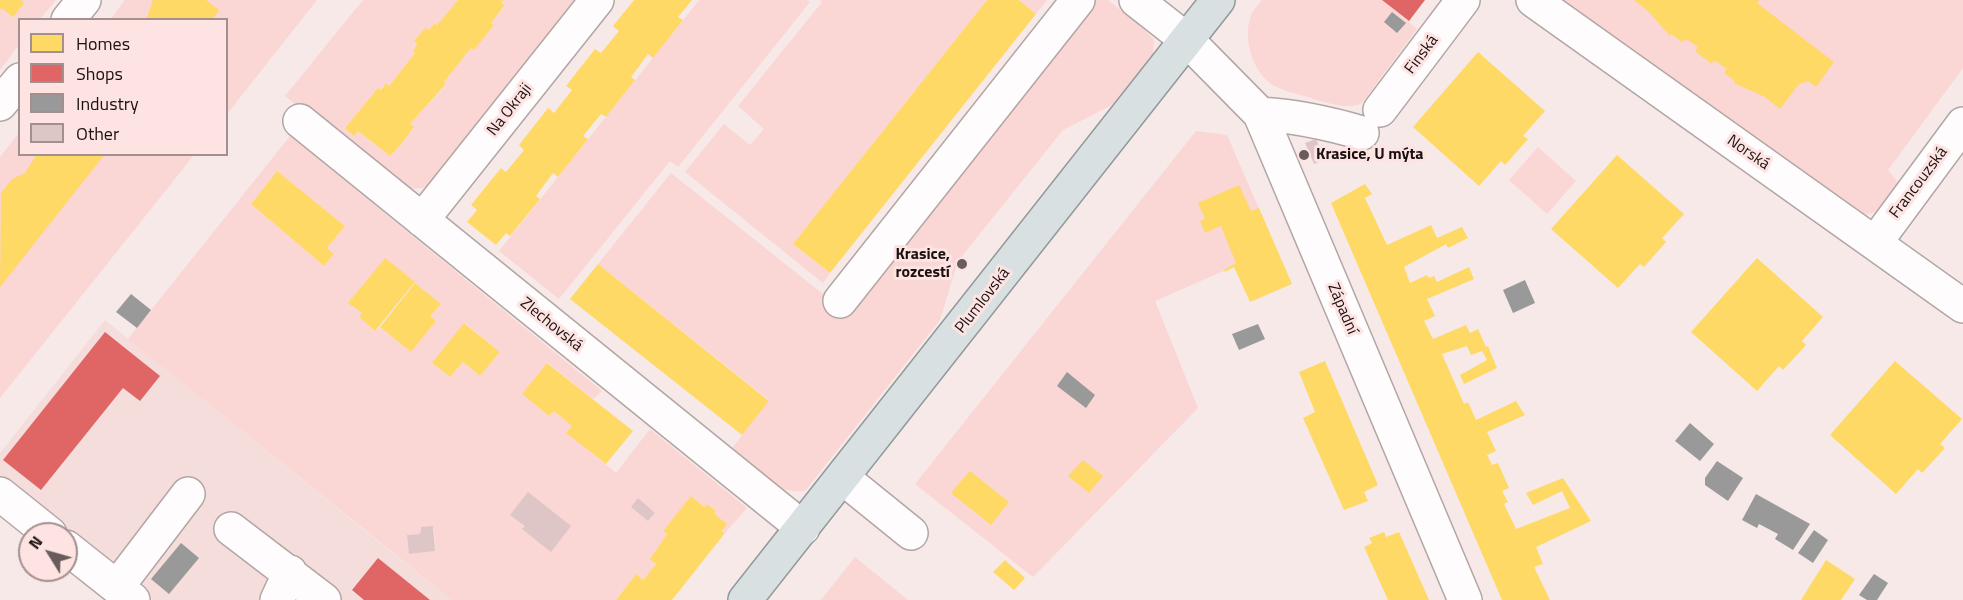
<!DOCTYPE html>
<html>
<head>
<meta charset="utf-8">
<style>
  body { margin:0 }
  #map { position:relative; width:1963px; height:600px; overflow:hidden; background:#f7e9e8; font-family:"Titillium Web",sans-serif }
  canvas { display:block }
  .legend { position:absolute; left:18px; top:18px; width:210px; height:138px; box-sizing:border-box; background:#fde3e2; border:2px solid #a38f8e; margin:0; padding:8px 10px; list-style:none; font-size:18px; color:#1b1110 }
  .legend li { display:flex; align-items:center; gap:12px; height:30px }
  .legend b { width:30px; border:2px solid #a38f8e }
  .north { position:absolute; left:18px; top:522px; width:60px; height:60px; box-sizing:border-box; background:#fde3e2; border:2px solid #a38f8e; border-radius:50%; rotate:307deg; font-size:16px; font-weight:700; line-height:24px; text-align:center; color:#1b1110 }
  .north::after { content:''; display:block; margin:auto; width:21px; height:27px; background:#685d5c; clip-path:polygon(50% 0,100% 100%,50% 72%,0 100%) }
</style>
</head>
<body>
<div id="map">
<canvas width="1963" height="600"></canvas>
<ul class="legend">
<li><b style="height:16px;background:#ffd966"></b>Homes</li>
<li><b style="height:16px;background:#e06666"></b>Shops</li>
<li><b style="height:16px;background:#999"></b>Industry</li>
<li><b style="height:16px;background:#dec6c6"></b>Other</li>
</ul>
<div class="north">N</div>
</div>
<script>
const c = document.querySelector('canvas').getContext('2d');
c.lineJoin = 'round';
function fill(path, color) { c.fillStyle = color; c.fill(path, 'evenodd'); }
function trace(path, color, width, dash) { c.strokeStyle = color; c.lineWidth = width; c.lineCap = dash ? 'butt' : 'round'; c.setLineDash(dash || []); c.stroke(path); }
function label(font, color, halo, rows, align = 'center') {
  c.font = font + ' "Titillium Web",sans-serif'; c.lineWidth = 6; c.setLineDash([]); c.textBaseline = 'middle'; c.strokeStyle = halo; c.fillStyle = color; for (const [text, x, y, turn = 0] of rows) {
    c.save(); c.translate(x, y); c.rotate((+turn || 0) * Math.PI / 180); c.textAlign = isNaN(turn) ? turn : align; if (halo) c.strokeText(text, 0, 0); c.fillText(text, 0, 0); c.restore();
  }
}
const built = new Path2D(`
  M105,320L374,538L452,600H153L0,480V453Z`);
const green = new Path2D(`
  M0,0H56L40,19L20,20L19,45L0,70Z
  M125,0H317L227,114L226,20H110Z
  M363,0H458L437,25L435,23L429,30L425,28L414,41L417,44L413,50L415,53L389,86L386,83L381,90L378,88L345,128L354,135L358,131L390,156L414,128L410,124L446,85L444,82L471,48L474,50L494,25L491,23L505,6L501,3L504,0H589L440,186L402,190L285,96Z
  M699,0H807L810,2L678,167L670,161L559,299L499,251Z
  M820,0H987L793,244L830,273L823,283L685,172L724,124L750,145L764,129L738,106L822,2Z
  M1019,0H1047L1036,14Z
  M1086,0H1108L1142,27L1154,40L1153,54L1112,105L1063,130L958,261L940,320L805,491C772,494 754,471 730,451L769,400L598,264L671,173L843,310Z
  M1262,0H1382L1417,29L1361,104C1345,109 1326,103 1311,98C1299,94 1286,92 1275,86C1253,75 1242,38 1251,16C1253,10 1258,5 1262,0Z
  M1556,0H1963V68L1888,170L1902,188L1884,209L1862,216Z
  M1196,131L1227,135L1276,248L1155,301L1198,408L1033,577L915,484Z
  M19,133L20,154L194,155L0,398V157Z
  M290,136L602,391L593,399L548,363L522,394L549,416L554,411L572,426L567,433L616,473L650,429L747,508L725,533L714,514L716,511L707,504L704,507L691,497L663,531L667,534L651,559L656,564L643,580L636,574L616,600H452L128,339ZM277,171L345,226L327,248L334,254L324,266L251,204ZM385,259L441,304L430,316L436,321L411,352L380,327L375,331L359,317L362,313L349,303ZM465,323L500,352L480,376L463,362L450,377L432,363ZM638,499L655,513L649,521L631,507ZM434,528L435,551L409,554L407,535L420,534V529Z
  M1538,147L1576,181L1547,214L1509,180Z
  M855,557L908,600H821Z`);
const homes = new Path2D(`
  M0,0H21L24,3L13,17L2,8L0,10Z
  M153,0H206L219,10L212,20H146Z
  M458,0H504L501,3L505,5L491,23L494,25L474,50L471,48L444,82L446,84L410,124L414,127L402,143L390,156L358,131L354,136L345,128L378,88L381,90L386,83L389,86L415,53L413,51L417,44L414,41L425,28L429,30L435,23L437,25Z
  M634,0H692L678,17L683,20L653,58L648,54L640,65L631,77L635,80L606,117L601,114L583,136L588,139L558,177L553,173L536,196L540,199L510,236L506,233L496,245L467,222L477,210L471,205L501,168L506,172L524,150L519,145L548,108L554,113L572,90L566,86L595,49L601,53L619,31L613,26Z
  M987,0H1019L1036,14L830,273L793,244Z
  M1634,0H1759L1757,3L1834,62L1816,87L1808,81L1799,84L1780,109L1765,97L1734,83L1735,81L1724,73L1727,69L1714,60L1712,64L1695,51L1698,47L1686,39L1682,42L1671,34L1670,36L1648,11Z
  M1478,52L1545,111L1523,136L1528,139L1505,165L1501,161L1479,186L1413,127Z
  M37,154H105L0,287L1,193L12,179L25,173Z
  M1617,155L1684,214L1662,238L1666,242L1644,267L1640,264L1618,288L1551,229Z
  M277,171L345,226L327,248L334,254L324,266L251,204Z
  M1365,184L1372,194L1365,198L1387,245L1431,225L1437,238L1462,227L1468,238L1448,248L1446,244L1404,267L1410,283L1427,275L1429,278L1434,276L1437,282L1469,267L1474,279L1427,299L1435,316L1424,321L1433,339L1466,325L1470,333L1478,329L1486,347L1488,346L1497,368L1464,384L1460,375L1487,360L1482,351L1471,355L1467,346L1442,354L1464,404L1468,402L1476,420L1516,401L1525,415L1487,432L1496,451L1487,455L1492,465L1498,463L1509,488L1502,491L1508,502L1504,504L1516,529L1570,508L1562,491L1533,505L1526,493L1563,478L1591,521L1536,547L1543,564L1534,567L1550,600H1502L1331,203Z
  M1239,185L1251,211L1259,208L1292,284L1250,302L1234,267L1225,272L1224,270L1236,263L1221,226L1205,233L1200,221L1205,219L1198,203Z
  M385,258L415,282L375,331L359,317L362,313L348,303Z
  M1757,258L1823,317L1802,341L1806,345L1783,370L1779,366L1757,391L1691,332Z
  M598,264L769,401L742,435L570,299Z
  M415,283L441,304L430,316L436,321L411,352L380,327Z
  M464,323L500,352L480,376L463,362L450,377L432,363Z
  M1325,361L1378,485L1364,492L1368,501L1344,510L1303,418L1315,412L1299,372Z
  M1895,361L1962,419L1940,444L1945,448L1922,473L1918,469L1896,494L1830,435Z
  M547,363L633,431L606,464L566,433L572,426L554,411L549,416L522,394Z
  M1083,460L1103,476L1089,493L1068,476Z
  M970,471L1009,502L991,525L951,493Z
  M691,496L704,507L707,504L716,511L714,514L727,524L722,531L725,533L672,600H616L636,574L643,580L656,564L650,559L667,534L663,531Z
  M1384,532L1386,537L1399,532L1429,600H1388L1364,547L1372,543L1369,538Z
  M1005,560L1025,578L1014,590L993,572Z
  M1826,560L1855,579L1841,600H1801Z`);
const shops = new Path2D(`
  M1382,0H1425L1409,21Z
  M105,332L160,376L140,401L123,388L41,490L3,460Z
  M378,558L430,600H364L352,590Z`);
const industry = new Path2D(`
  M1392,12L1406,23L1397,33L1384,22Z
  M1525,280L1535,303L1513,313L1503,290Z
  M131,294L151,310L137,328L116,312Z
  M1258,324L1265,339L1239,350L1232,334Z
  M1067,372L1095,395L1086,408L1057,386Z
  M1690,423L1714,444L1700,461L1675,441Z
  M1717,461L1743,478L1728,501L1705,485V478Z
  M1756,494L1810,524L1793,550L1775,539L1778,534L1759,524L1757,528L1742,520Z
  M1814,530L1828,540L1813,563L1798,553Z
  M181,543L199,558L169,594L151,579Z
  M1874,574L1888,583L1877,600H1867L1859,595Z`);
const building = new Path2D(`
  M1316,139L1325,159L1314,164L1305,143Z
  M528,492L571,526L551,552L522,529L525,526L510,515Z
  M638,498L655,513L648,521L631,507Z
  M433,526L435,551L409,554L407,535L420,534L421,527Z`);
const minor = new Path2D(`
  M1136,0L1187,40L1260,114L1465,600
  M1533,0L1963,306
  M68,20L84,0
  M0,104L20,80
  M1380,110L1463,0
  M1260,114C1295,116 1328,123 1362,133
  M300,121L803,528
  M422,220L597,0
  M1875,243L1963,124
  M840,301L1078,0
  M843,478L911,533
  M0,494L50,534
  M231,529L324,600
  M66,547L133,600
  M117,587L188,494
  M277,600L290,572`);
const major = new Path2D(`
  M745,600L1218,0`);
const markers = [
  [1304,155,6,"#685d5c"],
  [962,264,6,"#685d5c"]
];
const streetNames = [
  ["Finská",1422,55,-53],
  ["Na Okraji",510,110,-52],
  ["Norská",1748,153,35],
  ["Francouzská",1919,183,-53],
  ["Plumlovská",983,301,-52],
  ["Západní",1342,309,67],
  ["Zlechovská",551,325,39]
];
const poiNames = [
  ["Krasice, U mýta",1316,155],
  ["Krasice,",950,255,"right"],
  ["rozcestí",950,273,"right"]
];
fill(built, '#f5dddc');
fill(green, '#fad6d5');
fill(homes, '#ffd966');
fill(shops, '#e06666');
fill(industry, '#999');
fill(building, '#dec6c6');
trace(minor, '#b2a6a5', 36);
trace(major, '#90999a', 36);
trace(minor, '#fefcfc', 33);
trace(major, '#d9e0e1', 33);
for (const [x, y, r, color] of markers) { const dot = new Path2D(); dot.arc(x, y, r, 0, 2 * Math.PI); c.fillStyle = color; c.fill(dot); trace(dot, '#fde3e2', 2); }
label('16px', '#1b1110', '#fde3e2', streetNames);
label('bold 16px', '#1b1110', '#fde3e2', poiNames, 'left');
</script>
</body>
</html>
